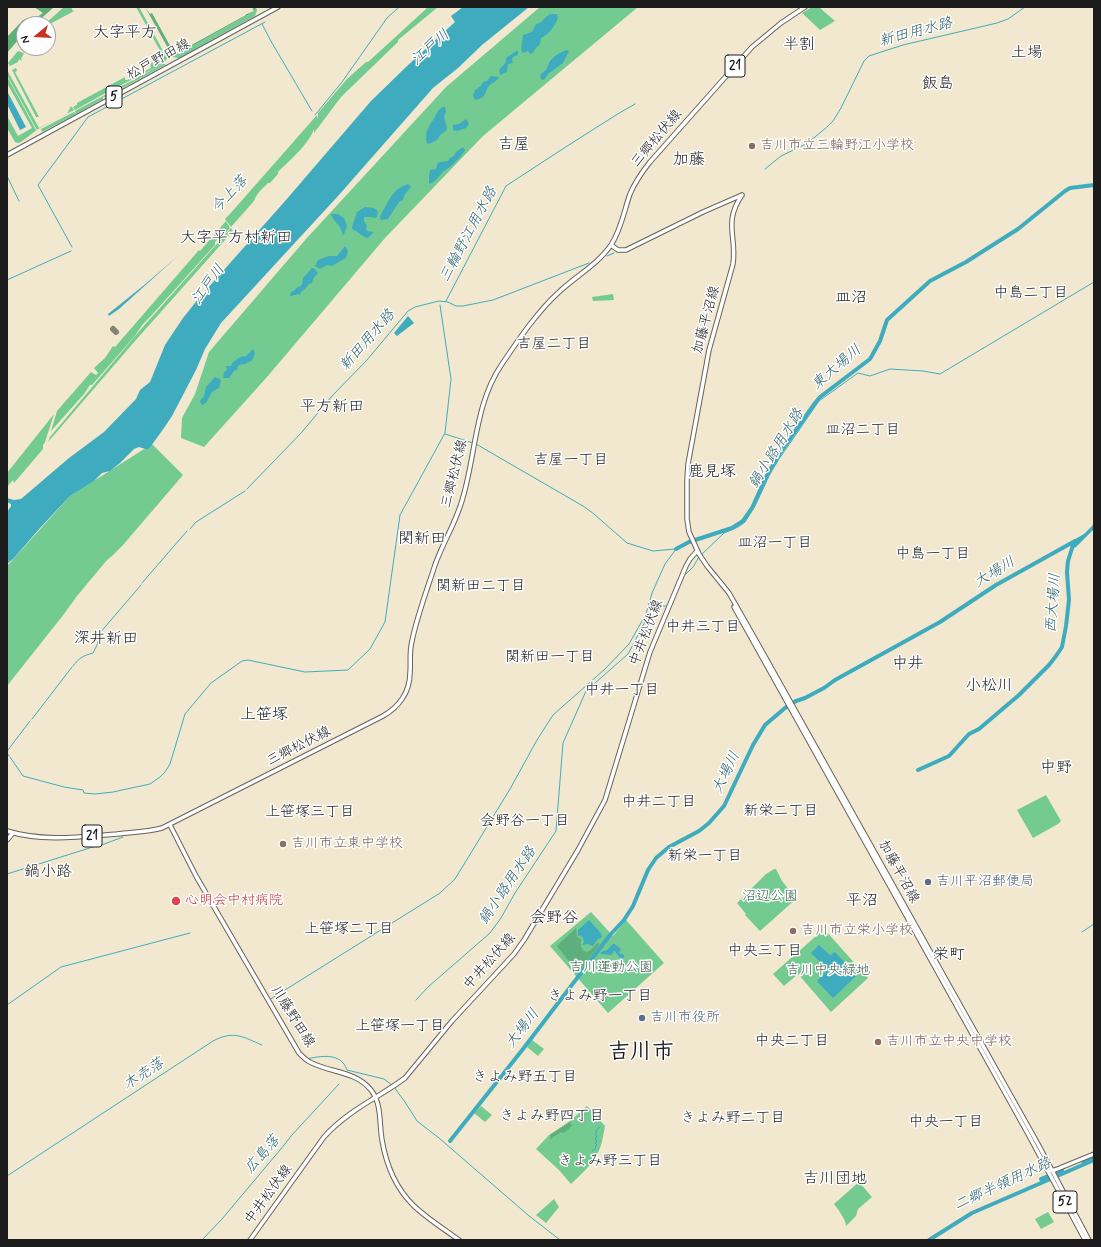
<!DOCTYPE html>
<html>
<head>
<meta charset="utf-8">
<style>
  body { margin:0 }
  #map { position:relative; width:1101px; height:1247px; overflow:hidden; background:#f1e8cf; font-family:Mynerve,sans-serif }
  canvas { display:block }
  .frame { position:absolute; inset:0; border:8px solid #1c1c1c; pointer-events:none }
  .north { position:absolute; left:16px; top:16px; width:40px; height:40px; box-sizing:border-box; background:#fff; border:1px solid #a4a4a4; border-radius:50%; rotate:252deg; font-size:11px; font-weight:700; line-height:16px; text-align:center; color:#1c1c1c }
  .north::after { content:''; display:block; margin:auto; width:14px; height:18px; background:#c8321e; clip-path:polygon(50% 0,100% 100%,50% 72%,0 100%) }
</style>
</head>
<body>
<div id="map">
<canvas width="1101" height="1247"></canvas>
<div class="frame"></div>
<div class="north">N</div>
</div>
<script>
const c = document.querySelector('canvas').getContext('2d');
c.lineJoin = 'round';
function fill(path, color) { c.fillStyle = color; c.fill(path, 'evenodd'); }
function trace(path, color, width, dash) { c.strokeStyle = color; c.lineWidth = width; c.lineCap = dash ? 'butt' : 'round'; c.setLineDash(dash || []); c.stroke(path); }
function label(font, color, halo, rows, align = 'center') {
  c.font = font + ' Mynerve,"Klee One",sans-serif'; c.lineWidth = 3; c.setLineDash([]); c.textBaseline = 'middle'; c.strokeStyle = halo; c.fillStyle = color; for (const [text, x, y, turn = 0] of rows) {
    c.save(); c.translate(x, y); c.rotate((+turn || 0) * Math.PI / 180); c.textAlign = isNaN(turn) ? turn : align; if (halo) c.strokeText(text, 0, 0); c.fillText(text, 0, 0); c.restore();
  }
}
const green = new Path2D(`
  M64,7H71L73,11L76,10L48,25V24H45Z
  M136,7H139L167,58L165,62L157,67L154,61L163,56Z
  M426,7H438L398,40V42L341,97L314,133V129C309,144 289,161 278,172V174L270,183H268C263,188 256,194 254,201L231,227L225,219L229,215L317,115L318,120V113L347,79L366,62H368L426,9Z
  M540,7H638L483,136L385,238L267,377L204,447L181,438L182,418L195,394L209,352L306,239L446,87Z
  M812,7H819L835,21L820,30L802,13Z
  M256,8L257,10L255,16L179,58L173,57L255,11Z
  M18,51L24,53L21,59L22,60L21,61L20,59L18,61V62L10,66L8,63Z
  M154,62L157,67L111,90L75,110L73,107L77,105V103L125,77V80H127L151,68L150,63Z
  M165,63V65L106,97H103V99L76,114L75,111Z
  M16,68L17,71L15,72L39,117H36L12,70Z
  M7,70L39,128L67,114L71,106L74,110L38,129L21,142L18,143L15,142L7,128V116L18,136L32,128L7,83V79L8,78L36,130H37L7,75Z
  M74,112L76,114L42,132L41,129Z
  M226,221L230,228L222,237H220L215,242V245L150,317L143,324L134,337L92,385H90L84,394L51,431L57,411L91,372L96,375L98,373L94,368L105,358L113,346L115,347L199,250L200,251Z
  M231,228L233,231L135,341L48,442L50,437L142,328Z
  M613,294L614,300L593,301L592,297Z
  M54,414L45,442L43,445V449L14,483L13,480L7,487V473Z
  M152,444L183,475L123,545L112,556L107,560L77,596L64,614L7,686V566L70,496Z
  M1046,795L1061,821L1058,824L1033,838L1017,810Z
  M774,869H776L782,881L796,899L760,931L745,915L746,914L737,903L766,874Z
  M591,912L613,936L626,920L664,963L608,1013L550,946Z
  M824,929L868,978L831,1012L798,974L784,986L773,974Z
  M532,1040L544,1049L538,1056L527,1047Z
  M481,1106L492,1115L485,1122L474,1113Z
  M587,1106L605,1126C603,1136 602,1147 596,1156C590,1167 580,1175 571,1184L559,1170L536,1149L549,1135L570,1121Z
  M859,1182L872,1197L858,1209L856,1216L846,1226C846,1220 838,1209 834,1204Z
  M554,1199L559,1207L546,1223L536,1215Z
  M1048,1212L1054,1222L1041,1229L1035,1219Z`);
const forest = new Path2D(`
  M34,7H54L35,24H24V33L7,53V37L23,20L26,19L30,22L43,13Z
  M145,7L150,14L152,13L174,53L176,52L177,53L246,15V14H247L254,11L252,7H255L256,8L255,11L173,57Z
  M576,928L577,937L581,939C581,945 580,950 587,952L591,950L597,943L600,944L578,973L557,946Z
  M570,1122L572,1126L564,1133L560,1132C558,1136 553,1135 551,1140L550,1135Z`);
const water = new Path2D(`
  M463,7H529L482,45L458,68L433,88L338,196L221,323L205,349L196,370L172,416L164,428L151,446L148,449H145L139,447L134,449L120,463L110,471L102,473L94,481L70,496L40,528L14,558L7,564V512L11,506V504L7,502V498L14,500L21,499L69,458L104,432L136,399L140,390L150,382L165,345L183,318L199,298L286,200L371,101L406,67L455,22L451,16Z
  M550,14H557L558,18C555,25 549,35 541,38L540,44L535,49L533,53L530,54L528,51L523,53L521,50L523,35L532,32L536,24C541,24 545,17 550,14Z
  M566,50L569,51L563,63L548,74L544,80L541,79L540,75L546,70L550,61L556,55Z
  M517,51H518V55L513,57L512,60L513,63L508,64L507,72L500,75L499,70L506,62V58C509,56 514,52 517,51Z
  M491,76L499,77C495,84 492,82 489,86C484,92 487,98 475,100L473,95L475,90L481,86L483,82L487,81Z
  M7,91L26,127L20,130L7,104Z
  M443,107H445L446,111L444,117L447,128L446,131L440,135L437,140L429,144L427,143C424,133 428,128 433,120C437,114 437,110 443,107Z
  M466,119L469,124L466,128L457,131L453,130V125L459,124Z
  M463,147L465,150C464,153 453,165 450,167C447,169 444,170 442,173C438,177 435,182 430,184L429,183V176L430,170L436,169C438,159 440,163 448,161L450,158L454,156L456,152Z
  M408,184L411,187L405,194L403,200L399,202L388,219L381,220L380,217L381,214C390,200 391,190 408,184Z
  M365,207L374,208L378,211L377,217L375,218L370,217H364V221L367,226L366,229L367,231L374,232L368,238C362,237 359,232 352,229V227L357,212Z
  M331,214H338L344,218L347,226L344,234L343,235C340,224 336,224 331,215Z
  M345,246L348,251L346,258L332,266L327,265L320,269L315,266L318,260L329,256H337Z
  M179,255L119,309L109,316L108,314L143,286Z
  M312,268H314L318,273L313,279L312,283L309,284L305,289L301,292L300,295L299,294L291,296L290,295L291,292L295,290L296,288L302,285L303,278Z
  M408,316L414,323L397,336L394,333Z
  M253,349L255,353L252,361C250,361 247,363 245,364C240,365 238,364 237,370L234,371L229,378H223L224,372L227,370L226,366H231L233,362L240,357L246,356Z
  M215,377L220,379L221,381L219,388L212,392L206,403L202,405L201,404L200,401L204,396L206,387Z
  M1094,524V529L1075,548L1070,542L1084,534Z
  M589,920L600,932L602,936L601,938L598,939L593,946L588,944L582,945L584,942L583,938L580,935L578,937V930Z
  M613,944H615L621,949L619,952L620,954H623L624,956L623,959L619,957L614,950L613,953L611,955L601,954V952L607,950Z
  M819,945L830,955L835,952L846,964L850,962L851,963L848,966L856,976L833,998L817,981L825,972L823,965L811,953Z`);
const stream = new Path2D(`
  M262,24L272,43L312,111
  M315,115L342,82L387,18L399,7
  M765,169L781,156L806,144L826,128L833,121L841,108L864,61L869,56L875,54L903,45L997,23L1008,19L1025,7
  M7,176L19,201
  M72,247L38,185L88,117L265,22
  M625,248L701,211
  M607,256L614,253
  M7,280L71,251
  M446,301L506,186L561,150L616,115L635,104
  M445,434L473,443
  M476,444L583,506L594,514L627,543L653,551L675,549
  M247,489L302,432L332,396L367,360L408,311L415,307L439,301L448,302L456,306H463L493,300L589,263
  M190,529L196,522L245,491
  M701,555L724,533L738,527L745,522L755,506L770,474L779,459L819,401L858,373L870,376L890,369L923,371L940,374L1094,282
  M686,574L693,567L699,557
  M142,583L187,531
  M73,666C80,657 83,656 93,653L98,643L99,634L141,585
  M32,719L72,667
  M8,750L30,721
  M7,753L9,756
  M10,757L23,776L64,787L83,790L84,793L95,794L113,792L150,784L160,777L165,772L170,764L185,714L211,683L242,661L248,660L305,672L348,670L370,649L385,622L400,515L445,433L451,379L440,305
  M99,846L123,837
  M7,874L96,846
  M1082,932L1094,924
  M269,1000L440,893L455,879L510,789L537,740L553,715L605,669L629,644L646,614L652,593L665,564L676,549
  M416,1000L428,987L490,933L501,918L515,893L556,831L563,743L586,691L628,654L647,618L657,606H667
  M7,1005L61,967L190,933
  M306,1059C321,1056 341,1052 347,1070L384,1079L392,1085
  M394,1087L405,1102L417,1121L439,1138L528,1215L560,1240
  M592,1151L596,1148L595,1147L597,1145L595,1143L597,1141L595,1138L597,1137L595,1134L597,1132L596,1130L600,1127
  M7,1176L213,1041C234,1030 243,1037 262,1045
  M202,1240L222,1219L285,1144L291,1136L339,1084`);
const river = new Path2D(`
  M676,549L689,542L732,528L743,521L752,508L767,475L782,450L815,403L820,397L870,359L880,341L887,320L930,281L966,262L1018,229L1065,191L1070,188L1094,185
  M918,770L949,756L969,734L979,729L1019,695L1049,665L1056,656L1062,647L1066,626L1069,600L1067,572L1068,561L1074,542L1075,541
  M450,1141L523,1049L610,935L624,920L633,906L648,870L656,858L669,847L699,831L709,823L724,806L753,745L765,725L785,708L796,701L805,698L824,688L835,680L940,622L996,585L1075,541
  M1083,1161L1094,1157
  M1041,1179L1062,1170
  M929,1240L972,1213L1094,1160`);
const taxiway = new Path2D(`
  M113,329L116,332`);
const major = new Path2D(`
  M7,155L278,7
  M742,195C723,223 737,236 733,264L709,350L688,464L687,480V519L689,532L699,554L707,566L729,593L762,651L1038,1144L1089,1240
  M611,245L618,250H626L703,212L742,195
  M734,607L1028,1134L1085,1240
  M170,825L196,876L299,1053C302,1056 305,1059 308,1061C328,1073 355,1070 371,1090C382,1104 379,1123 382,1140C386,1164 395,1187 413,1205C425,1217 444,1229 459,1240
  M7,831C43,842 79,837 117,834C132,832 148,832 162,828L383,716C399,707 410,692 410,673C411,662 409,652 412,641C417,616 427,590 435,565C443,542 457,521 463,497C476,453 475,403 502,364C519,339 537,312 559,292C576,276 598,264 611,245C621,230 624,211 630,194C635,182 642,172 650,162L752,47L781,23L805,7
  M7,840L13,833
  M1049,1171L1055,1170L1094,1154
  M250,1240L324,1137C340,1119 361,1106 381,1094C389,1089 397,1084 405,1078L452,1021L514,954L524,940L578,850L605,800L650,652L686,566L690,559L697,551`);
const markers = [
  [752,146,4,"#8d6e63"],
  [283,844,4,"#8d6e63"],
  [928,882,4,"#5c6f8a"],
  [176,901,5,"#e0444e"],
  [793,931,4,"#8d6e63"],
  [642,1018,4,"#5c6f8a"],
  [878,1042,4,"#8d6e63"]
];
const shields = [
  [735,66,20],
  [114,97,16],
  [92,836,20],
  [1065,1202,24]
];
const shieldNames = [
  ["21",735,66],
  ["5",114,97],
  ["21",92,836],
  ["52",1065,1202]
];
const streetNames = [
  ["松戸野田線",159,60,-29],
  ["三郷松伏線",657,139,-50],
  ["加藤平沼線",707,320,-75],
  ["三郷松伏線",455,474,-76],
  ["中井松伏線",647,633,-69],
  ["三郷松伏線",299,747,-27],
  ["加藤平沼線",898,872,61],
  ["中井松伏線",490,962,-48],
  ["川藤野田線",292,1017,58],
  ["中井松伏線",269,1195,-54]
];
const educationNames = [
  ["吉川市立三輪野江小学校",760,146],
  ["吉川市立東中学校",291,844],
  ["吉川市立栄小学校",801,931],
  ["吉川市立中央中学校",886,1042]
];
const serviceNames = [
  ["吉川平沼郵便局",936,882],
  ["吉川市役所",650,1018]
];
const parkNames = [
  ["沼辺公園",770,897],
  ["吉川運動公園",611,968],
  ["吉川中央緑地",828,971]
];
const healthNames = [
  ["心明会中村病院",185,901]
];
const waterNames = [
  ["新田用水路",916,33,-15],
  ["江戸川",431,48,-41],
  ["今上落",230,195,-46],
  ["三輪野江用水路",469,235,-62],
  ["江戸川",209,285,-54],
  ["新田用水路",368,341,-49],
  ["東大場川",837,368,-41],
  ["鍋小路用水路",777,449,-58],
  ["大場川",995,573,-31],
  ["西大場川",1054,603,-86],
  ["大場川",727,773,-64],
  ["鍋小路用水路",508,886,-56],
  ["大場川",523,1029,-52],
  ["木売落",144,1075,-33],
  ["広島落",263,1155,-49],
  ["二郷半領用水路",1003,1185,-25]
];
const neighbourhoodNames = [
  ["中島二丁目",1031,294],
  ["吉屋二丁目",554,345],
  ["皿沼二丁目",863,431],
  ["吉屋一丁目",571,461],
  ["皿沼一丁目",775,544],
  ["中島一丁目",933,555],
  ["関新田二丁目",481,587],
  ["中井三丁目",703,628],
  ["関新田一丁目",550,658],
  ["中井一丁目",622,691],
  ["中井二丁目",659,803],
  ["新栄二丁目",781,812],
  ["上笹塚三丁目",310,813],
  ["会野谷一丁目",525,822],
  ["新栄一丁目",705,857],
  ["上笹塚二丁目",349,930],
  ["中央三丁目",765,952],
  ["きよみ野一丁目",600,997],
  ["上笹塚一丁目",400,1027],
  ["中央二丁目",792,1042],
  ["きよみ野五丁目",525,1078],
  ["きよみ野四丁目",552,1117],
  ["きよみ野二丁目",733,1119],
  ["中央一丁目",946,1123],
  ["きよみ野三丁目",610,1162]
];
const quarterNames = [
  ["大字平方",125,34],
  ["半割",799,46],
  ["土場",1027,54],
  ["飯島",938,85],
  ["吉屋",514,146],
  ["加藤",689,161],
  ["大字平方村新田",236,239],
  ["皿沼",851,299],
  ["平方新田",332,408],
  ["鹿見塚",712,473],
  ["関新田",422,540],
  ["深井新田",106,640],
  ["中井",908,665],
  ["小松川",989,687],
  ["上笹塚",264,716],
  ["中野",1056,769],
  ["鍋小路",48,873],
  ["平沼",862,902],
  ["会野谷",554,919],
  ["栄町",949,956],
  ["吉川団地",835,1180]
];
const townNames = [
  ["吉川市",641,1053]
];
fill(green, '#73cb91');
fill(forest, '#5eaf7b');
fill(water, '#3fabbe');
trace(stream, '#3fabbe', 1);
trace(river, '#3fabbe', 4);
trace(taxiway, '#868276', 6);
trace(major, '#67635b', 5.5);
trace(major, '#fff', 3.5);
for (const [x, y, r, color] of markers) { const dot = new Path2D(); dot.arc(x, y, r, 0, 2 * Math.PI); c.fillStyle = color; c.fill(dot); trace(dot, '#fff', 1.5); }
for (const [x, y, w] of shields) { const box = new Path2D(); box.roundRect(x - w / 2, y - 11, w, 22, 3); c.fillStyle = '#fff'; c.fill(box); trace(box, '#1c1c1c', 1); }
label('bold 13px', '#1c1c1c', null, shieldNames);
label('14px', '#1c1c1c', '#fff', streetNames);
label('14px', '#785e54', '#fff', educationNames, 'left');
label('14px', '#4e5e75', '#fff', serviceNames, 'left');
label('14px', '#3f624b', '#fff', parkNames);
label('14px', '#be3a42', '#fff', healthNames, 'left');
label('italic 15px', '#2e646d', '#fff', waterNames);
label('15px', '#1c1c1c', '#fff', neighbourhoodNames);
label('16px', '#1c1c1c', '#fff', quarterNames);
label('bold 22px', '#1c1c1c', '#fff', townNames);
</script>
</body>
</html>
